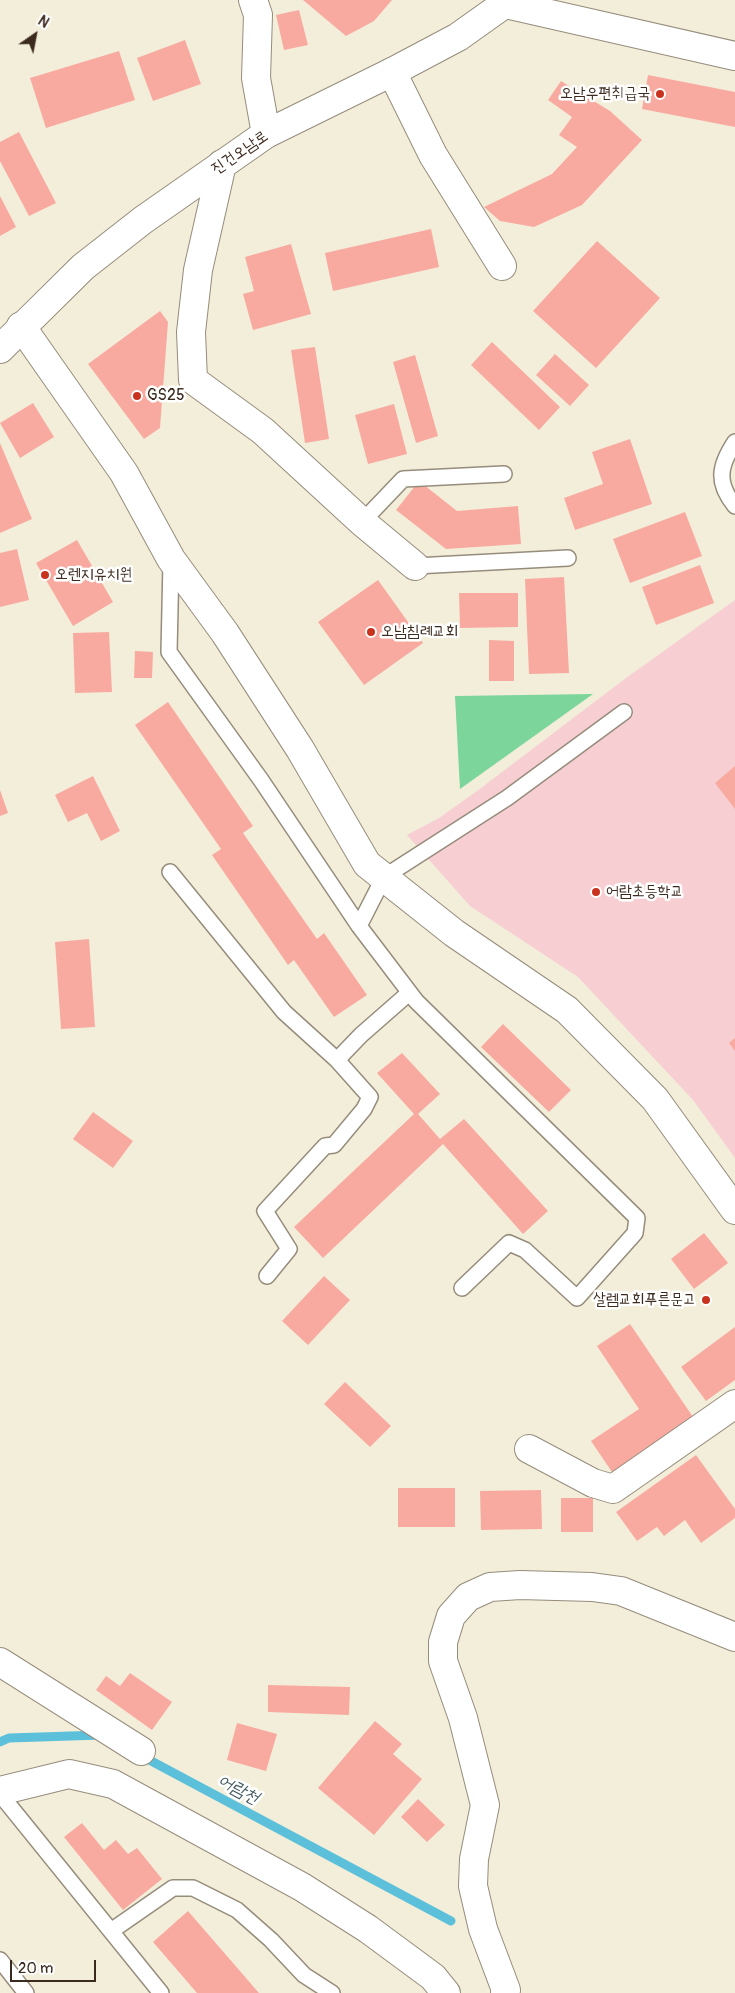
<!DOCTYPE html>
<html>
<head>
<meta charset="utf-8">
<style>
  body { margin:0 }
  #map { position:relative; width:735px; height:1993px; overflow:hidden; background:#f2eeda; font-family:Pangolin,sans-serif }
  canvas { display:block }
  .north { position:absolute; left:10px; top:10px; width:50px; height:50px; -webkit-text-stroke:4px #fff; paint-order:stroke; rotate:33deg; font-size:14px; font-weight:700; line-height:20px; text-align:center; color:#3b2a1e }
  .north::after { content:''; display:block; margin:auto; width:18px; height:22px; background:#3b2a1e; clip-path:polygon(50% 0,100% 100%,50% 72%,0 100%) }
  .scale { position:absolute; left:10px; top:1960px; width:86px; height:22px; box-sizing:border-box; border:2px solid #3b2a1e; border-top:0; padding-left:6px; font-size:15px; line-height:18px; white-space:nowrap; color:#3b2a1e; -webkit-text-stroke:4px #fff; paint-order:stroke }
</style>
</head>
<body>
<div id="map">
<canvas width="735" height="1993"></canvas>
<div class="north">N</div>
<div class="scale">20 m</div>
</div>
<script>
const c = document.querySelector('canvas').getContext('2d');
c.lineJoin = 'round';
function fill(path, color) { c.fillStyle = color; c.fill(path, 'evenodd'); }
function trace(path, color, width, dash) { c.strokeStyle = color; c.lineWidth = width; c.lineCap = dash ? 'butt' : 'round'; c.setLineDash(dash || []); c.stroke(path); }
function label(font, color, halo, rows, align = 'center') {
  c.font = font + ' Pangolin,"Poor Story",sans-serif'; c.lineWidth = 5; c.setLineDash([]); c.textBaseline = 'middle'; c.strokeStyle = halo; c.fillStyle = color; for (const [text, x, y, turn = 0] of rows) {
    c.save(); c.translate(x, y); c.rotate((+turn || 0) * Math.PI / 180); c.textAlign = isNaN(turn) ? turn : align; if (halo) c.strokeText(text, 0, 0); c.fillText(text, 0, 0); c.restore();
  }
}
const built = new Path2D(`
  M735,600V1158L693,1100L578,977L470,906L407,835L439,818L477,791L626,678Z`);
const green = new Path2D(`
  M593,694L460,789L455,696Z`);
const stream = new Path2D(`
  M0,1742L9,1738L102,1735
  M140,1755L451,1921`);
const building = new Path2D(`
  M303,0H392L374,21L346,36Z
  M299,10L308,45L284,50L276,15Z
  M185,40L201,84L153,101L137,58Z
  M119,51L135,100L46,128L30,78Z
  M648,75L735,92V127L642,109Z
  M561,81L610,111L642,140L582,205L534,227L500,221L484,207L552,174L577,147L559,135L572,117L548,100Z
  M19,132L56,203L29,216L0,161V142Z
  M0,196L16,227L0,236Z
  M431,229L439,267L333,291L325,253Z
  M597,241L660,298L596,368L533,311Z
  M291,244L311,314L253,330L243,294L254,291L245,257Z
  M160,311L168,322L160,428L144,439L88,364Z
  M492,342L560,407L539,430L471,365Z
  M315,347L329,439L305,443L291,350Z
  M555,354L589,385L570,406L536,375Z
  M415,355L438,436L416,443L393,362Z
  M33,403L54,437L20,458L0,423Z
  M394,404L407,454L368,464L355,415Z
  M630,439L652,504L575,530L564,498L603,484L592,452Z
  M0,443L32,519L0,533Z
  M419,481L457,511L518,506L521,544L446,549L396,510Z
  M685,512L702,556L630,583L613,539Z
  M77,540L113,602L73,626L36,563Z
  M17,549L29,600L0,607V553Z
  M700,565L714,603L656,625L642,587Z
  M564,577L569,673L529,674L525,579Z
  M378,580L423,643L364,685L318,622Z
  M459,593H518V627L460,628Z
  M109,632L112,692L75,693L73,633Z
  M489,640L514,641V681H489Z
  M135,651L153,652L152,678H134Z
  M168,702L253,826L243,833L317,939L324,933L367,995L334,1017L294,960L288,965L212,855L221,849L135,725Z
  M735,766V809L715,783Z
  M93,776L120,831L101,841L87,813L68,822L55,795Z
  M0,790L8,813L0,816Z
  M89,939L95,1027L61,1029L55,942Z
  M503,1024L571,1090L549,1112L481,1047Z
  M735,1038V1051L729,1043Z
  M402,1053L440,1094L418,1114L440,1139L464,1119L548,1211L523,1234L443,1144L323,1258L294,1227L414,1114L377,1073Z
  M93,1112L133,1141L113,1168L73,1139Z
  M704,1233L728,1263L694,1289L671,1259Z
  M324,1276L350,1300L308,1345L282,1321Z
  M630,1324L693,1417L612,1472L591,1441L639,1409L597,1346Z
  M735,1327V1380L706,1401L681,1367Z
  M345,1382L391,1426L370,1447L324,1404Z
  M696,1455L735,1509V1518L701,1543L685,1520L664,1536L657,1527L637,1541L616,1512Z
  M398,1488H455V1527H398Z
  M541,1490L542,1529L481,1530L480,1491Z
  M561,1498H593V1532H561Z
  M130,1673L172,1702L152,1730L96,1690L106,1676L120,1686Z
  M268,1685L350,1687L349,1715L268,1712Z
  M375,1721L402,1744L393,1754L422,1779L374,1835L318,1788Z
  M237,1723L277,1734L266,1771L227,1760Z
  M418,1799L445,1825L427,1842L401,1817Z
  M82,1823L104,1850L116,1840L128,1854L137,1848L162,1879L123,1910L64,1837Z
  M188,1911L259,1993H197L153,1942Z`);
const lane = new Path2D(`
  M735,442C719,466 716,483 735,506
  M362,522L403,479L504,474
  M171,563L169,652L261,780L359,926L416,1001L637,1218L635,1233L577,1298L525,1250L509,1243L462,1288
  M415,566L568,558
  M170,872L284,1012L337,1060L370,1097L364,1109L334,1145L325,1146L265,1211L289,1249L267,1276
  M359,926L384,877L507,798L624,712
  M337,1060L361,1035L409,993
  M0,1794L161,1993
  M111,1931L173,1888H193L237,1910L271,1940L304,1975L332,1993
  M0,1960L26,1993`);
const street = new Path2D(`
  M253,0L258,15L256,78L266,134
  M506,0V4L735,56
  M392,72L433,155L502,266
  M222,164L198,270L191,332L193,380L263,431L362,522L415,566
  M21,326L124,473L171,559L225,633L300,749L367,864L454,933L567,1010L655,1099L735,1210
  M529,1449L593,1483L613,1489L735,1404
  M0,1662L141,1751
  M0,1791L69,1774L113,1784L302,1887L368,1929L433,1977L446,1993
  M505,1993L506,1990L483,1929L473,1886L474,1859L485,1805L463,1718L443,1661V1642L451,1616L468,1597L490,1587L520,1585L592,1587L621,1591L735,1637`);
const secondary = new Path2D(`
  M0,349L83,267L143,220L266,134L392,72L458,37L510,0`);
const markers = [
  [660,94,5,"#c8321e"],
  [137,396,5,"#c8321e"],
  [45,575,5,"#c8321e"],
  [371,632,5,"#c8321e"],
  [596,892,5,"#c8321e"],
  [706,1300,5,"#c8321e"]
];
const poiNames = [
  ["오남우편취급국",650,94,"right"],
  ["GS25",147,396],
  ["오렌지유치원",55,575],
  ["오남침례교회",381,632],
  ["어람초등학교",606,892],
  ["살렘교회푸른문고",696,1300,"right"]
];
const streetNames = [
  ["진건오남로",240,153,-34]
];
const waterNames = [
  ["어람천",238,1790,28]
];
fill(built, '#f7cfd3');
fill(green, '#7cd59b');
trace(stream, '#5cc0da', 9);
fill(building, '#f9aaa0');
trace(lane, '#968c7c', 18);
trace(street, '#968c7c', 30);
trace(secondary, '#968c7c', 30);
trace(lane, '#fff', 15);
trace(street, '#fff', 28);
trace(secondary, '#fff', 28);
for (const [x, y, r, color] of markers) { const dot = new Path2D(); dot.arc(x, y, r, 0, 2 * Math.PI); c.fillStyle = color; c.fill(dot); trace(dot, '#fff', 2); }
label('16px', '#3b2a1e', '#fff', poiNames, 'left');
label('16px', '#3b2a1e', '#fff', streetNames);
label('italic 18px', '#475e60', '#fff', waterNames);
</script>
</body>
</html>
